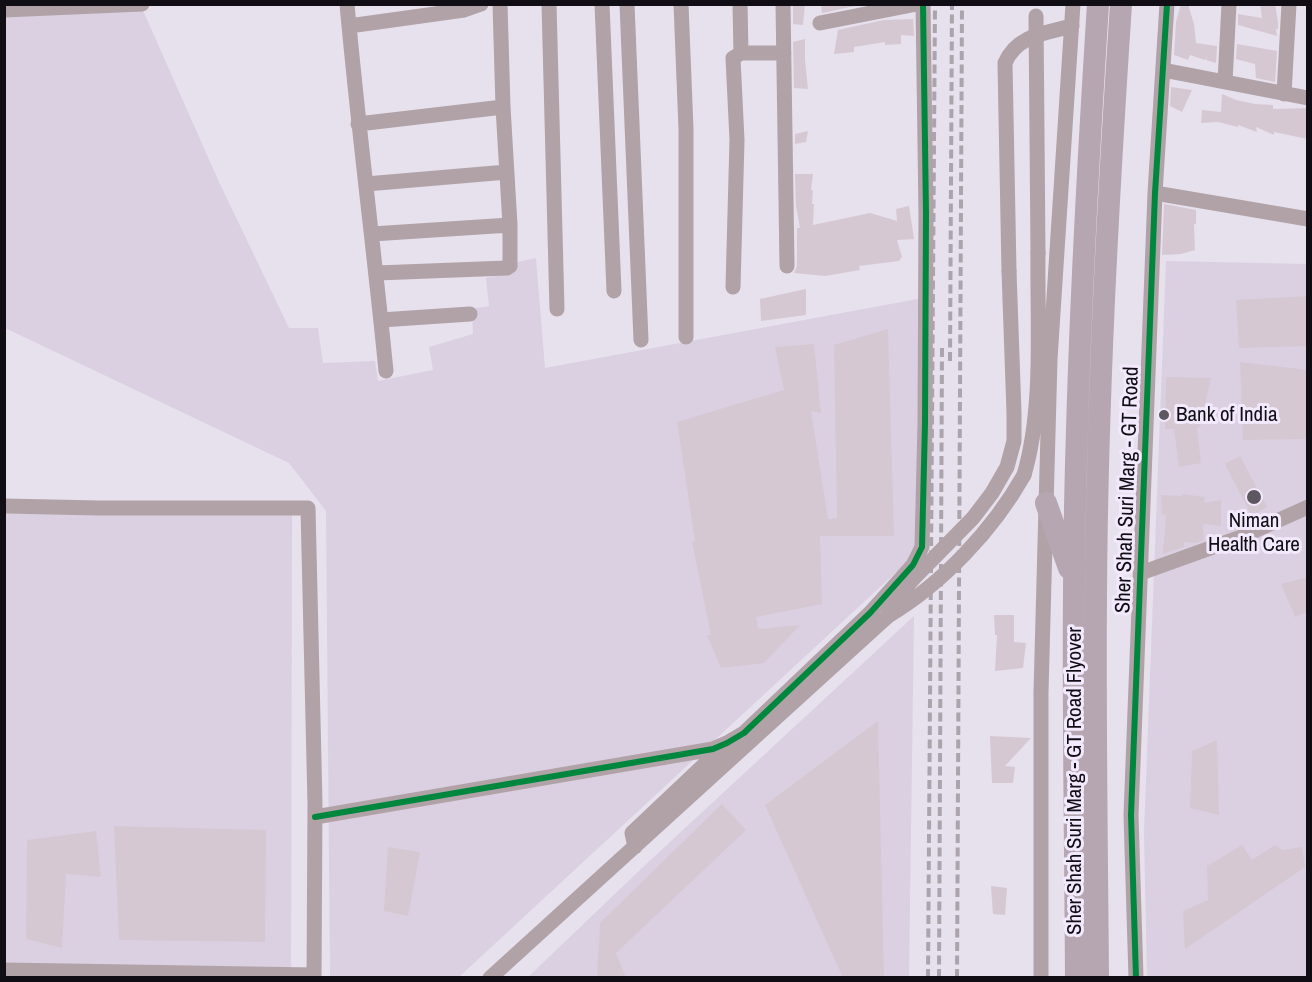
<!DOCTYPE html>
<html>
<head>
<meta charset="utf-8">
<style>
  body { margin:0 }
  #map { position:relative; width:1312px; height:982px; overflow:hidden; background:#e7e0ed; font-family:"Archivo Narrow",sans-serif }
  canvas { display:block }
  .frame { position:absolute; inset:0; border:6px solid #110d15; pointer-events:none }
</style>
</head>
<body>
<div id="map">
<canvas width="1312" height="982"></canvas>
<div class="frame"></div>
</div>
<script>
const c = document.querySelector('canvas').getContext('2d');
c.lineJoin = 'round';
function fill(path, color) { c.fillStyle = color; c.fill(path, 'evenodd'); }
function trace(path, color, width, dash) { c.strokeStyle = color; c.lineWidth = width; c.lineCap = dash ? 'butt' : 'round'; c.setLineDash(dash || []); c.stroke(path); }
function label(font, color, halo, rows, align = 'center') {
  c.font = font + ' "Archivo Narrow",sans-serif'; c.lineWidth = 6; c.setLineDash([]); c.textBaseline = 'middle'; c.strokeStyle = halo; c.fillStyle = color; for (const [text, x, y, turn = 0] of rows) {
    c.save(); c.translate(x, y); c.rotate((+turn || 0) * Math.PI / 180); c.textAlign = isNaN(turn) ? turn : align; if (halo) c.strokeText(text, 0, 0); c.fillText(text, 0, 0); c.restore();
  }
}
const industrial = new Path2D(`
  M4,5L141,6L219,182L289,328H318L323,363L375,361L378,381L433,370L429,347L473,334L472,309L489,306L486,278L505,274L504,265L536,258L545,368L923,298L920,550L459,977H330L326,511L289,463L5,328Z
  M1166,261L1307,264V977L1147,978L1144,832Z
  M5,514H292L291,977L5,978Z
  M914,616L909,977L527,978L643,867Z`);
const building = new Path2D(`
  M793,4H805L803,25L793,24Z
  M821,4H864L822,13Z
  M1181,4H1188L1194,24L1196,43L1217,46L1216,63L1206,60L1207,56L1205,60L1190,55L1188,60L1174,55L1176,22Z
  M1260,4H1275L1278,22V29H1276L1277,36L1238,25V14L1262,18Z
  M913,19L914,36L901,35V44L885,45V42L854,47V52L834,54L838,30L884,20Z
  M805,39V60L808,89L794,88L793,42Z
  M1237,44L1277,51L1275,82L1256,78L1255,64L1236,59Z
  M1171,87L1192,90L1182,112L1170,106Z
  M1222,94L1236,100L1255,104L1273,105V109L1308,108V139L1274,132V135L1256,127L1257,132L1238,125V127L1218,122L1201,123L1202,110L1221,112Z
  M808,131L806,142L795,144V134Z
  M795,174H813L811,190H813L812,204H814L813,225L870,213L897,221L896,209L909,206L914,239L897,240L902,257L899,261L859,266L860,270L825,276L794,273L797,266V228H800L796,206Z
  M1164,204L1196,210V224H1194L1195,250L1181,254L1162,255Z
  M806,289V315L761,321L760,299Z
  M1308,296V346L1239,348L1236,300Z
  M888,329L894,536H820L822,604L756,617L758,629L800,625L764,663L721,668L707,635H711L692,542L695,541L677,422L784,390L775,347L814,344L821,413L811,411L828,519L837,518L834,345Z
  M1240,362L1308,370V439L1243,440Z
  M1166,377L1211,378L1200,427L1197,428L1201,463L1179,467L1174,429H1165Z
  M1240,456L1267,507L1252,516L1225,464Z
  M1182,494L1205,497L1204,503L1221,500V526L1203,524L1204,540L1196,543L1184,542V547L1163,554L1166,514L1162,515L1161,495L1182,496Z
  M1308,577V612L1295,617L1281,584Z
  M994,615H1014V642L1026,643L1023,668L995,671L997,635H995Z
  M878,721L884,978H843L765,805Z
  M990,736L1031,738L1005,766L1015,767L1013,783H992Z
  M1217,740L1219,815L1190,808L1192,751Z
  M722,804L746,830L616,953L626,978H597L600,923Z
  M114,826L266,830L265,942L119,940Z
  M96,831L101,877L66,874L62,948L26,939L27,840Z
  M1242,845L1252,860L1275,845L1283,850L1302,847L1305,867L1185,949L1183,911L1208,900L1207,866Z
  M388,847L420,852L408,916L384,911Z
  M991,886L1007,888L1005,915L993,914Z`);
const minor = new Path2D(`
  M347,4C358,127 374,249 386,371
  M549,4L557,309
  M602,4L614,291
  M627,4L641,340
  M681,4L686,129V337
  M740,4L741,53
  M783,4L787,266
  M4,10L142,4
  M820,23L917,4
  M349,26L464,10L481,4
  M1163,70L1308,98
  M1225,82L1229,4
  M1284,94L1289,4
  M358,124L503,107
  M366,184L507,172
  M1155,193L1308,219
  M372,234L510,225
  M1009,271L1005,63C1017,35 1046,33 1072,26
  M377,273L507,268L510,266V225L503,107L500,4
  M733,287L737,140L733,58L741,53H784
  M381,320L470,314
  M1024,475C1044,407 1037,324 1038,253
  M4,506L99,508H308L315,804L314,978
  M1141,573L1241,537L1308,507
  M315,817L713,749L727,743L744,733L870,613L913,565L922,547L925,423L926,214L923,4
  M635,847L632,833L724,746
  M4,970L314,975
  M490,978L887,617
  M1041,978V692L1050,359L1073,4
  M1136,978L1131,815L1155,193L1167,4`);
const highway = new Path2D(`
  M1046,503L1069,568
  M1076,978C1075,795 1071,612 1077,430C1081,288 1089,146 1098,4
  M1098,978C1097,850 1095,723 1096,596C1097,399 1108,201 1121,4`);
const rail = new Path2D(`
  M950,361L952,4
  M928,978L935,4
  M939,978L942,348
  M957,978L962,4`);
const minorBridge = new Path2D(`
  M1036,16L1038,253
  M888,616C942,584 993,530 1024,475
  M887,617L900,594L914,578L973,518L992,493L1007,467L1014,441V413L1009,271`);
const cycleway = new Path2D(`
  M315,817L713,749L727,743L744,733L870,613L913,565L922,547L925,423L926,214L923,4
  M1136,978L1131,815L1155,193L1167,4`);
const markers = [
  [1164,415,6,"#5c5761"],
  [1254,497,8,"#5c5761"]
];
const poiNames = [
  ["Bank of India",1176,415],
  ["Niman",1254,521,"center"],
  ["Health Care",1254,545,"center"]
];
const streetNames = [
  ["Sher Shah Suri Marg - GT Road",1128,490,-88],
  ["Sher Shah Suri Marg - GT Road Flyover",1075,781,-90]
];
fill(industrial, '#dad0e1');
fill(building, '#d5c8d3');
trace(minor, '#b0a2a7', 15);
trace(highway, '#b5a6b1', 22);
trace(rail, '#aca4ac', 4, [9, 4.5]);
trace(minorBridge, '#b0a2a7', 15);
trace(cycleway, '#00873e', 6);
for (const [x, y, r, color] of markers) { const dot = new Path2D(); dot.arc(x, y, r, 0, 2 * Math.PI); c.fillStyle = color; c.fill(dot); trace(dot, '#f3e9fc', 2); }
label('21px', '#110d15', '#f3e9fc', poiNames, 'left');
label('21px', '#110d15', '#f3e9fc', streetNames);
</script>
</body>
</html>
